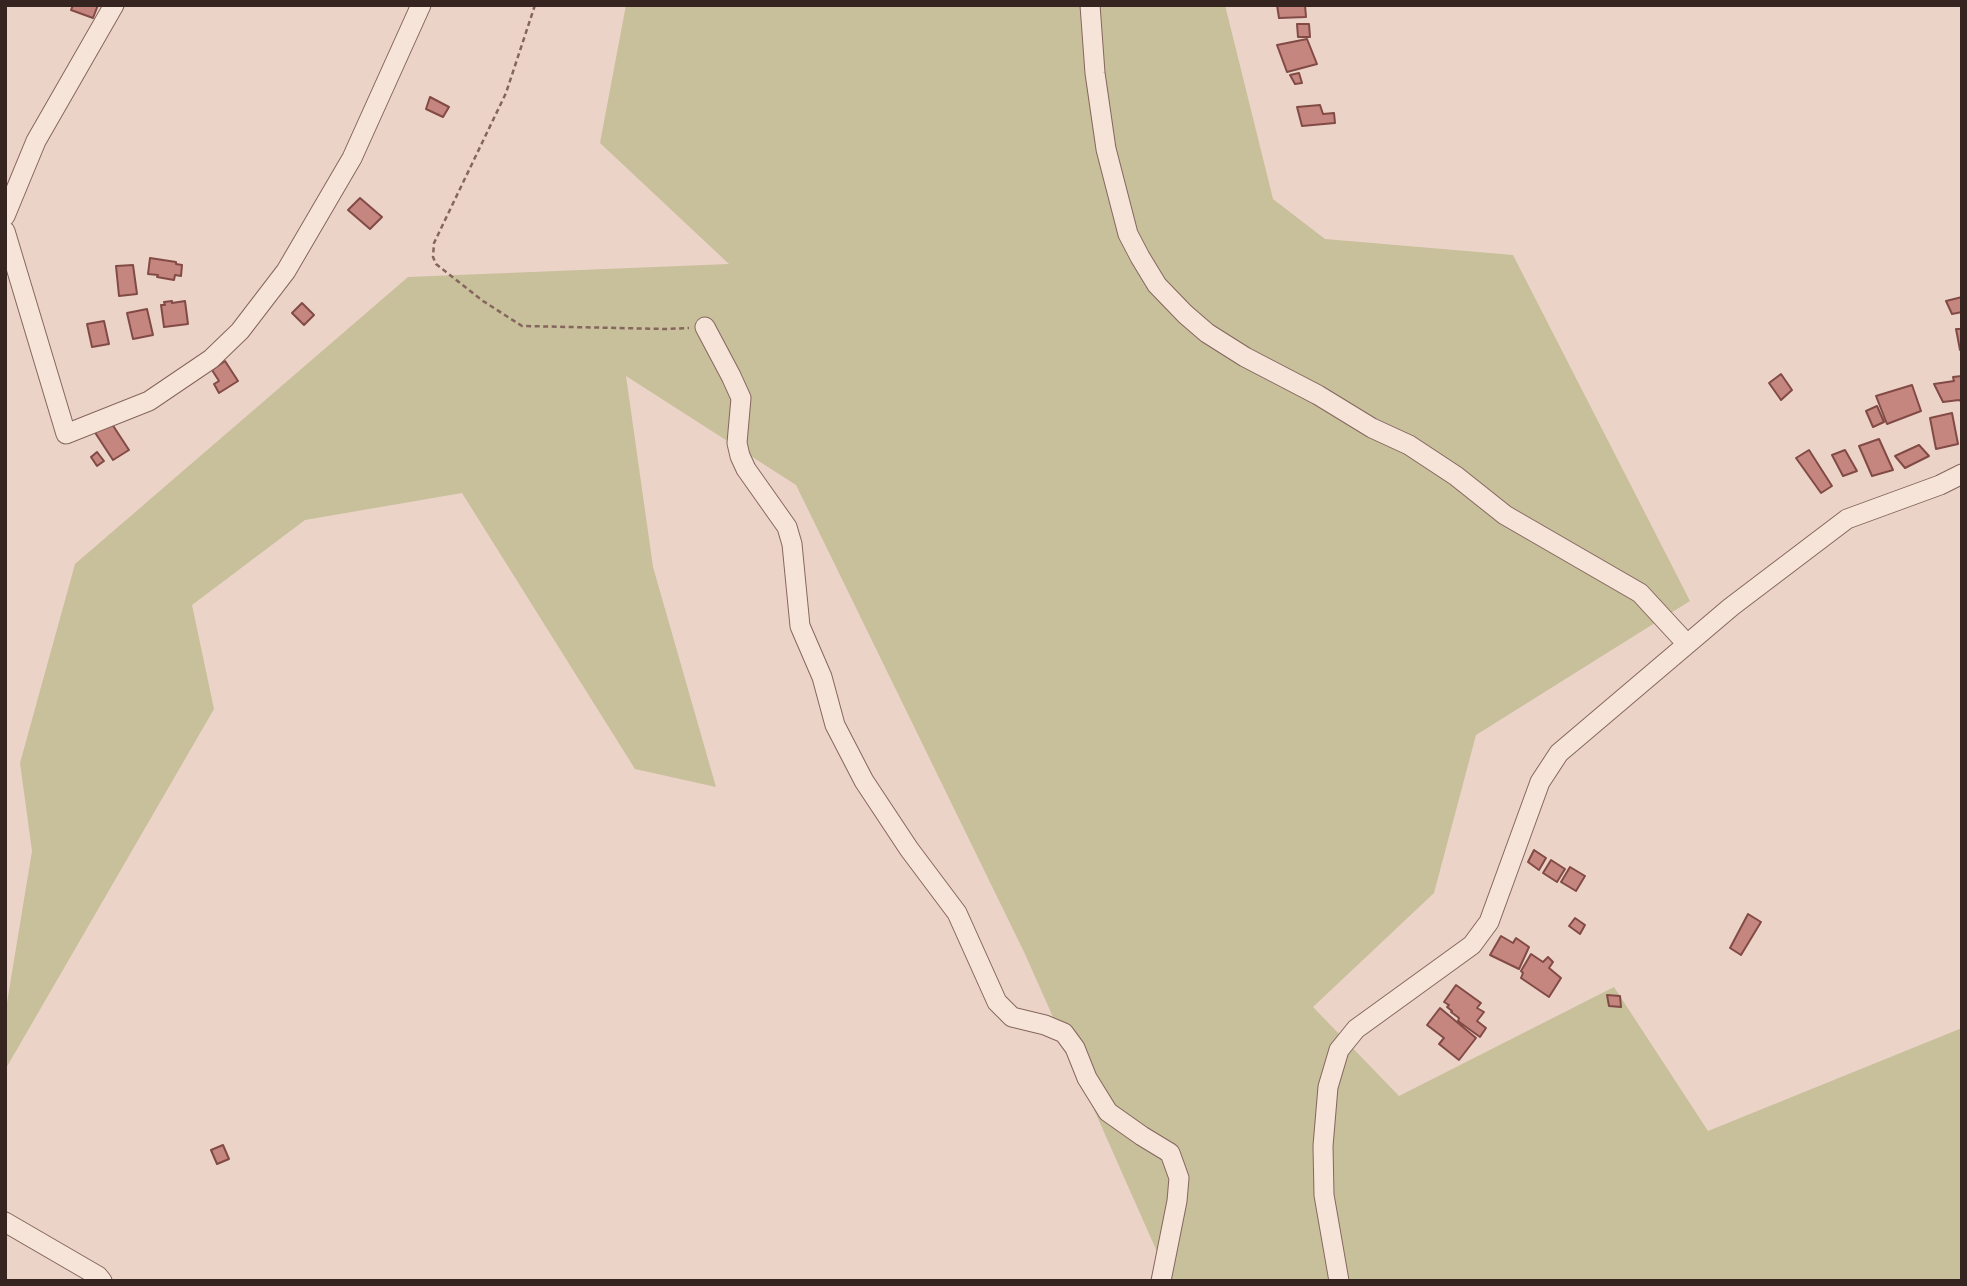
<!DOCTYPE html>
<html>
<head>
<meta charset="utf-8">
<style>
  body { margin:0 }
  #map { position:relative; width:1967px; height:1286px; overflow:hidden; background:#ebd4c7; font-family:"PT Serif",serif }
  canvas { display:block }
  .frame { position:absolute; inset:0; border:7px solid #362420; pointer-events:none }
</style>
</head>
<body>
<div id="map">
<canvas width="1967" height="1286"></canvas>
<div class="frame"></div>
</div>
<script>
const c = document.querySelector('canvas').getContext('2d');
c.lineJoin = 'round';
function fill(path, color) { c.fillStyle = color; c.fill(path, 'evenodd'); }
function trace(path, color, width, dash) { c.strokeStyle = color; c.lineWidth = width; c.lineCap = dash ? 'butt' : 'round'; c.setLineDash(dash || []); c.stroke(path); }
const green = new Path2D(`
  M626,5H1225L1273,199L1325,239L1513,255L1690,601L1476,735L1434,893L1313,1007L1399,1096L1614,987L1708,1131L1962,1028V1281H1170L1025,954L796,485L626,376L653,567L716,787L635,769L462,493L305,520L192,605L214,709L5,1070V1015L32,851L20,763L75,564L408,277L729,264L600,143Z`);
const building = new Path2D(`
  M73,5H98L93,18L71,10Z
  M1277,5H1305L1306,17L1279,18Z
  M1297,24H1309L1310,37H1298Z
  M1307,39L1317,64L1287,72L1277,45Z
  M1299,73L1302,83L1295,84L1290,75Z
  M430,97L449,107L443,117L426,109Z
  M1320,105L1323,114L1334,113L1335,123L1302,126L1297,107Z
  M360,198L382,217L370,229L348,210Z
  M150,258L176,262V264L182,265L181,276L175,275L174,280L157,277L158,275L148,274Z
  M133,265L137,294L119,296L116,266Z
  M1962,297V312L1952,314L1946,301Z
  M172,301V303L185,301L188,324L164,327L161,305H165L164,302Z
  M302,303L314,315L304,325L292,313Z
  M147,309L153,335L133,339L127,313Z
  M104,321L109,344L92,347L87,324Z
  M1956,329H1962V350H1960Z
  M225,361L238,381L219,393L214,384L219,381L212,370Z
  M1781,374L1792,390L1781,400L1769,383Z
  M1962,376V402L1959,400L1943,402L1934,384L1954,381L1953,377Z
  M1912,385L1921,411L1887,424L1876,396Z
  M1877,406L1884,422L1873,427L1866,411Z
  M1952,413L1958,444L1936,449L1930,418Z
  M110,421L129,450L113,460L94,431Z
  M1879,439L1893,470L1872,476L1859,446Z
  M1919,445L1929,456L1905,468L1895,456Z
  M1809,450L1832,486L1821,493L1796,458Z
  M1845,450L1857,471L1843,476L1832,455Z
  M97,452L104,461L97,466L91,457Z
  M1534,850L1546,858L1539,870L1528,862Z
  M1551,860L1565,869L1557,882L1543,873Z
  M1570,867L1585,876L1576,891L1561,882Z
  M1748,914L1761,922L1741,955L1730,948Z
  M1575,918L1585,925L1580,934L1569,926Z
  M1501,936L1513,943L1516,938L1529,947L1519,969L1490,955Z
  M1531,954L1543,962L1548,957L1553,962L1549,968L1561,978L1549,997L1521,978L1523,973L1521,971Z
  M1456,985L1481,1003L1477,1008L1484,1012L1477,1021L1486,1028L1480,1037L1458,1021L1459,1018L1451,1012L1452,1011L1447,1007L1449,1005L1444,1002Z
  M1607,995L1620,996L1621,1007L1609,1006Z
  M1440,1008L1476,1038L1459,1060L1439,1044L1444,1038L1427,1025Z
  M223,1145L229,1159L217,1164L211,1150Z`);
const path = new Path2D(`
  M535,5L506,93L434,243L433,257L436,264L483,301L522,326L666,329L689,328`);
const minor = new Path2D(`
  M1090,5L1095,73L1106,149L1128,234L1140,257L1157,285L1185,314L1207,333L1245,357L1318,395L1372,428L1409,445L1456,476L1505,515L1640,593L1687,644
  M5,216L36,141L114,5
  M5,231L66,434L149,401L211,359L240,331L286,271L352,158L421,5
  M705,327L731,376L741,398L737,443L740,456L746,469L787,527L792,544L800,626L822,677L835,725L864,781L909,849L957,913L997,1002L1012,1017L1045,1025L1064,1033L1075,1048L1087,1078L1108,1112L1142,1136L1170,1153L1179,1178L1177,1201L1161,1281
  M5,1222L98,1276L102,1281
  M1339,1281L1324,1195L1323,1146L1328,1087L1339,1050L1356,1029L1472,945L1489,922L1540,782L1559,753L1731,607L1847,519L1940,485L1962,474`);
fill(green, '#c8bf9b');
fill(building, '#c68680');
trace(building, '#824a45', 2);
trace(minor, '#85665e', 21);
trace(path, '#85665e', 2.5, [5, 3.5]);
trace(minor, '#f6e4d9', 19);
</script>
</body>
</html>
